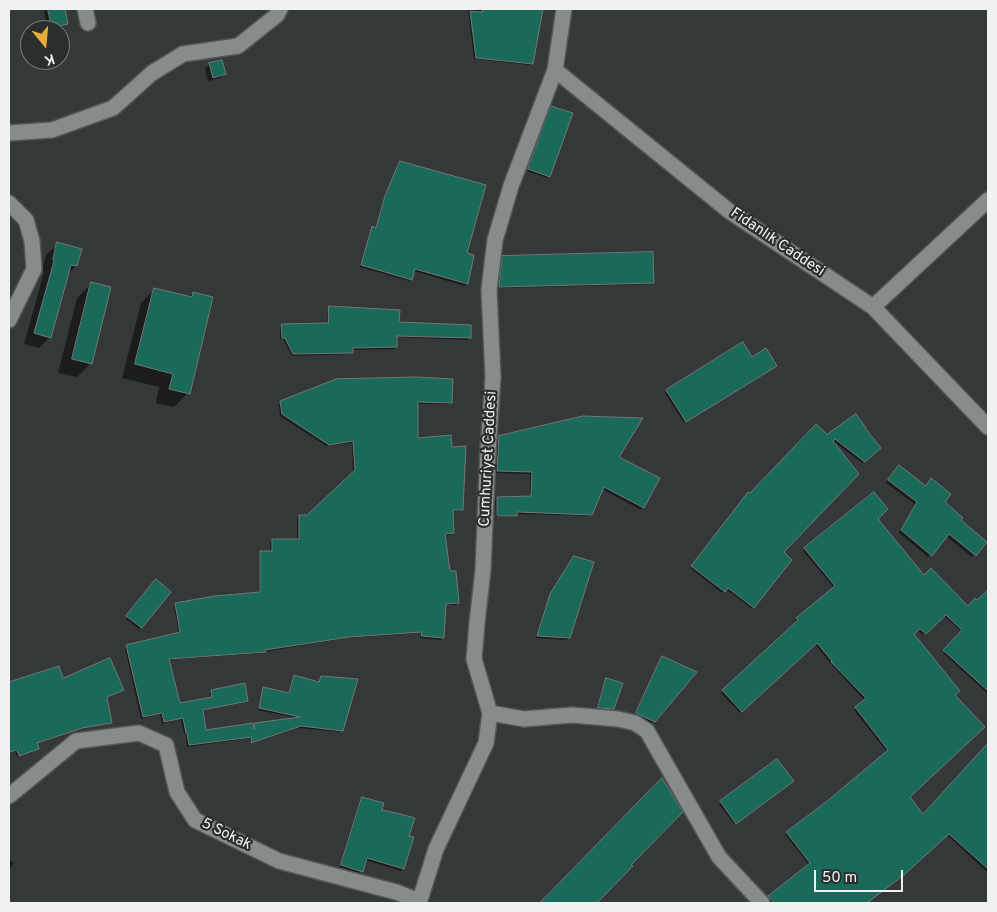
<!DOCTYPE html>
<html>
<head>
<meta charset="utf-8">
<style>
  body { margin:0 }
  #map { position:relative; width:997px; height:912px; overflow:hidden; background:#343838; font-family:Overpass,sans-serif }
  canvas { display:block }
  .frame { position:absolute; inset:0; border:10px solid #eff1f2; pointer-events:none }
  .north { position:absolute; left:20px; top:20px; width:50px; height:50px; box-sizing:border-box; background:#2a2e2e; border:1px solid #797c7c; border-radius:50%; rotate:163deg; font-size:14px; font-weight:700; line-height:20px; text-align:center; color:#eff1f2 }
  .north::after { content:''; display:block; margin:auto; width:18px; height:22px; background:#e6ad36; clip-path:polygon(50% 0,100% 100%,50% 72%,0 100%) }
  .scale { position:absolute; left:814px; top:870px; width:89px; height:22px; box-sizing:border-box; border:2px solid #eff1f2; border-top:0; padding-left:6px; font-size:15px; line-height:18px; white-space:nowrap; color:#eff1f2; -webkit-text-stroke:4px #2a2e2e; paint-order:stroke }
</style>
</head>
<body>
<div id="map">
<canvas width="997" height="912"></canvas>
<div class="frame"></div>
<div class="north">K</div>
<div class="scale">50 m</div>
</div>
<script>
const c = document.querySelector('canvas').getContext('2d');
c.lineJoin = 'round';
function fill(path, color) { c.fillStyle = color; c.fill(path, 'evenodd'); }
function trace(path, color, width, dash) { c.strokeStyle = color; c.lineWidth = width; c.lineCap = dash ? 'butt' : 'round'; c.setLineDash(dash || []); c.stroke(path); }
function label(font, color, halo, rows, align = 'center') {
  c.font = font + ' Overpass,sans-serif'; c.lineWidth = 4.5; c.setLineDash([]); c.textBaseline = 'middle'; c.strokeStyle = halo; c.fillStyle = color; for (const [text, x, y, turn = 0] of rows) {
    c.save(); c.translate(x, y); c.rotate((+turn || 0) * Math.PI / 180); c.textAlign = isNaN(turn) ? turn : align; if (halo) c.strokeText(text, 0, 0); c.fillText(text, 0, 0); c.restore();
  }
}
const shadow = new Path2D(`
  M47,9H63L66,24L62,28L47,30L44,12Z
  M468,9H541L532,63L530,65L474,59Z
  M210,64L225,74L220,78L208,81L205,69Z
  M550,109L549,176L547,178L527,171Z
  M400,162L465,254L473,256L467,284L465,286L414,271L411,280L409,281L360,267L371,230L372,228L375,229L384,199L398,164Z
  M58,244L76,266L67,275L50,337L39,348L24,344L44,272L42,271L46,255Z
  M503,257L653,282L651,284L498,288L501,259Z
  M91,284V363L77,377L58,373L77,298Z
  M155,289L189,297L193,293L188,393L174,407L156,403L159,387L122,378L141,303Z
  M330,308L398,323L469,338L467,340L396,337V347L394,349L352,350V352L350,354L292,356L283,339H280V327L282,325L327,324L328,310Z
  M743,344L752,359L774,367L684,423L665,393Z
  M336,381L451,402L449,404H416L417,439L462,509L460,511H452V533L450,535H444L449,573L458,603L456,605H445L443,638L441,640L420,638V633L346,638L264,652L262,653L168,660L179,704L211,698L210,693L212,691L247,700L245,702L202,711L205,731L252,728L256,724L297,718L258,710L262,691L264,689L288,694L293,678L295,676L318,683L321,677L342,730L340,732L298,728L250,744L251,738L187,747L186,734H184L181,719L162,724L160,714L141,719L125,648L127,646L179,634L174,606L176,604L259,593V554L261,552H270V543L272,541L297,540V519L299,516H307L353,473L352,443L326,446L280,416L279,405L281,402Z
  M827,435L879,448L862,463L832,440L782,552L752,609L726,589L722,593L690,568L747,496L750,495Z
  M499,437L618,457L658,478L641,510L602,489L591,514L588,516L516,514L514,517H496L495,500L497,498H530V474L496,473L497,439Z
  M896,469L926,487L943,503L959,520L975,555L972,557L946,536L928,557L899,533L916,505L886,483Z
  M876,519L924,577L968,608L977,602L988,591V694L943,653L962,632L944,616L923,635L917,630L913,634L954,695L908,797L923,816L988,744V869L986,871L947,835L901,876L866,903H770L767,898L769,897L809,865L785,834L827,803L887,752L854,710L865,701L831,664L815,644L740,713L721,693L797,623L795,620L797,619L834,588L803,551L805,549Z
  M574,557L569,638L567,640L536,638L549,597Z
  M154,583L169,592L139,629L126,619Z
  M662,658L695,672L652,723L635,715Z
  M58,667L62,679L122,690L106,698L111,722L109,724L79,729L36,743L37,749L36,751L17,757L14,749L25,739L9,744V683Z
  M607,680L613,709L611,711L597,709L605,682Z
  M776,760L790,783L734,824L719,804Z
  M662,780L630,865L631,866L595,903H542Z
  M362,798L380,811L407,836L412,838L403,869L401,871L365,860L362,871L359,873L340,867L360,800Z
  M9,860L14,862L9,871Z`);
const building = new Path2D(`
  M48,9H65L68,24L52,28Z
  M482,9H543L533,64L476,58L470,11L482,12Z
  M222,60L226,74L213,78L209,63Z
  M551,106L573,113L550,177L528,169Z
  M400,161L486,185L467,253L474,255L468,284L415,269L412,280L361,265L372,226L376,228L385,196Z
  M57,242L82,249L77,266L71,265L51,338L34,333L54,261L53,260Z
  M653,252L654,283L499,287L502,256Z
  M91,282L111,287L92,364L72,359Z
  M154,288L192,297L193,292L213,297L190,394L169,389L173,374L135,364Z
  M329,306L400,310L399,322L471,325V338L397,336V347L353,348V353L293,354L285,338H282L281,324L328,323Z
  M743,342L752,357L766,348L777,366L686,422L666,390Z
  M417,377L453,379L452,403L418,402V438L451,435L452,447L466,446L463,510H453L454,533L445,534L450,571H456L459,603L446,604L444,638L421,636L422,632L349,637L265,650L266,652L169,659L180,703L212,697L211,690L245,683L248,701L203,710L206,730L253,723L254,729L255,723L300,717L259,708L263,687L289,693L294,675L319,682L321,676L358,679L343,731L301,726L251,743L252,737L189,745L187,733H186L183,718L164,722L162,713L143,717L126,645L180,632L175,603L215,596L260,592V551H272V539H299V515H307L355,470L353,441L329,445L282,414L280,401L336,379Z
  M856,414L866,428H865L881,448L865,462L835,439L833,441L859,474L784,552L792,560L754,608L728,588L725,592L691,566L748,492L750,493L816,424L827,434Z
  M583,416L643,418L619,457L660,478L644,508L604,487L592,515L517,512V516H497V497L531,496L532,472L497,471L499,436Z
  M899,465L926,486L931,478L951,494L945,502L963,518L961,520L987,542L976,556L949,534L932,556L901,530L917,502L888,480Z
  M874,492L888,509L878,519L924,575L931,568L968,606L975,598L977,600L988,590V691L943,650L962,630L946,615L926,634L920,629L914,634L960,691L955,695L985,727L910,797L923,814L988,743V869L949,834L905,874L867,903H774L768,896L810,863L786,832L826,802L888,750L855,707L866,698L831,662L832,661L817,643L742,712L722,690L798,620L796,618L835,586L804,548Z
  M574,556L594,562L570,638L537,636L550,594Z
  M156,579L171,592L142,628L126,616Z
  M662,656L697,672L655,722L636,713Z
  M110,658L124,690L107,697L112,723L82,728L37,743L39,749L19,756L17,750L9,752V682L59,666L63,678Z
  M606,678L623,683L614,709L598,708Z
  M777,759L794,781L736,824L720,801Z
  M662,778L683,812L631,865L633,866L597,903H540Z
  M362,797L384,803L382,810L400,814L415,818L409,836L414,837L404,869L367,858L363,872L341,865Z`);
const minor = new Path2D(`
  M85,9L88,23
  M555,70L729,211L873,307L988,427
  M9,133L52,130L113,108L152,73L183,54L238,46L277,15L280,9
  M9,203L26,220L32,241L34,269L9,320
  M873,307L988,200
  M490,713L524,719L572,715L618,719L635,723L647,731L719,857L762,903
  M9,796L76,741L139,733L166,745L177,792L195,820L279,861L396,892L419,901L417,903
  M419,903L436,849L486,743L490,713L474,659L477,623L483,570L488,451L493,377L489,290L495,240L511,186L555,70L564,9`);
const streetNames = [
  ["Fidanlık Caddesi",777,243,34],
  ["Cumhuriyet Caddesi",489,459,-87],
  ["5 Sokak",226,835,26]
];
fill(shadow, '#0007');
fill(building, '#196a59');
trace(building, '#737776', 1);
trace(minor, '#535657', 18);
trace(minor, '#868b8b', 15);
label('15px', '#eff1f2', '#2a2e2e', streetNames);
</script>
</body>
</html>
